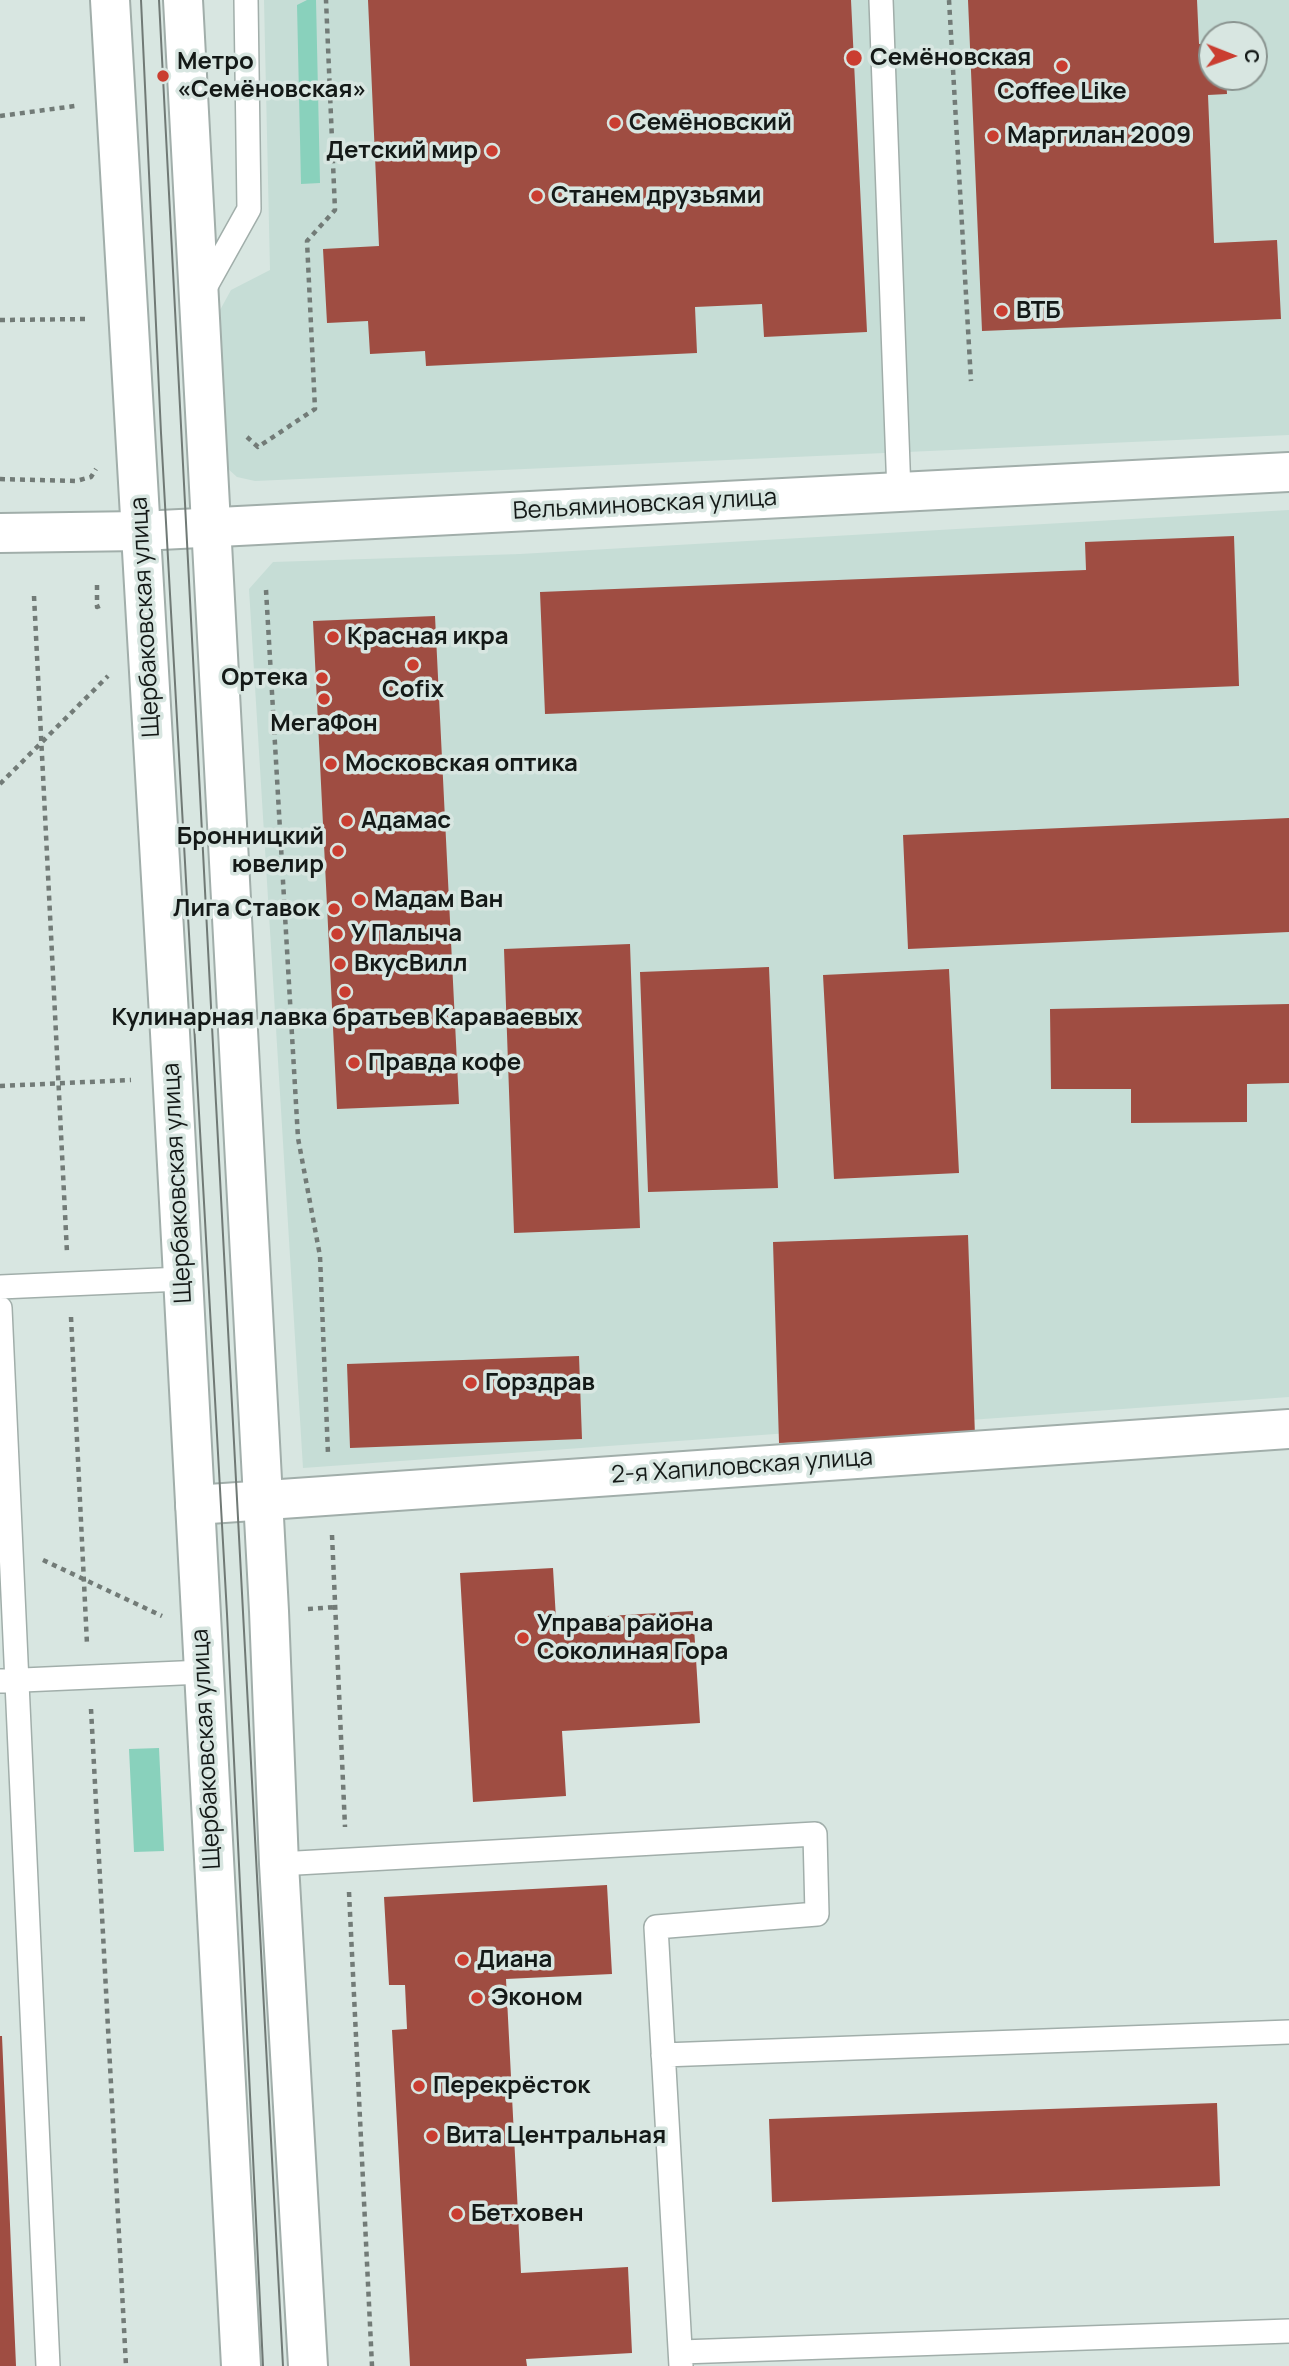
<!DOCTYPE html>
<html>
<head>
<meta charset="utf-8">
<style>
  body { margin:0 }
  #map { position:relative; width:1289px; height:2366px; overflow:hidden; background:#d8e6e1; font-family:Manrope,sans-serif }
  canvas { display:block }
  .north { position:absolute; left:1198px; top:21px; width:70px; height:70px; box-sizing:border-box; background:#d8e6e1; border:2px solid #8a9490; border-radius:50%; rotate:91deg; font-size:19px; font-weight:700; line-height:28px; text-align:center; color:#141917 }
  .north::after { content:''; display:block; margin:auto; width:24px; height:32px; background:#ca3d30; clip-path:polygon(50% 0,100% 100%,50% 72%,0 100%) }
</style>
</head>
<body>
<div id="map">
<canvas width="1289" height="2366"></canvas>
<div class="north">С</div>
</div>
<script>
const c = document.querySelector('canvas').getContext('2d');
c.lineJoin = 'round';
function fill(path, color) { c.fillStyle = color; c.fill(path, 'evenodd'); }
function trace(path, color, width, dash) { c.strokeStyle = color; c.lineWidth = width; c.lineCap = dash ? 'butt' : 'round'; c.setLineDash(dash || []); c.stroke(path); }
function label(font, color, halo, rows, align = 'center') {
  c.font = font + ' Manrope,sans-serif'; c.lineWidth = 7; c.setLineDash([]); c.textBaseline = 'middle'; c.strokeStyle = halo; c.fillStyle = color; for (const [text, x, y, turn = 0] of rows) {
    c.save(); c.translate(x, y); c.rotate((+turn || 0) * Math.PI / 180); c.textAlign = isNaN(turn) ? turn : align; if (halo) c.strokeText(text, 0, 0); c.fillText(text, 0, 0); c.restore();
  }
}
const built = new Path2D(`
  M264,0H1289V435L255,481L237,477L226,467L214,321L231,290L270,270ZM1212,35H1254V77H1212Z
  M1289,510V1397L303,1468L249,589L273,562L520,554Z`);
const green = new Path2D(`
  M307,0H316L320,183L301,184L297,5Z
  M159,1748L164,1851L134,1852L129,1749Z`);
const building = new Path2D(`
  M368,0H851L867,332L764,337L762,304L695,307L697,353L426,366L425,351L370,354L368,321L327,323L323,249L379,246Z
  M968,0H1197L1199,44L1212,43V77H1226L1227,94L1208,95L1214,243L1277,240L1281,319L982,331Z
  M1234,536L1239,686L545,714L540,592L1086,570L1085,542Z
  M435,616L459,1104L337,1109L313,621Z
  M1289,818V932L908,949L903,835Z
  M630,944L640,1228L514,1233L504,949Z
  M769,967L778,1188L648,1192L640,972Z
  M949,969L959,1173L834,1179L823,975Z
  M1289,1004V1083L1247,1084V1122L1131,1123V1089H1051L1050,1009Z
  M968,1235L975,1436L779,1443L773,1242Z
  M579,1356L582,1439L350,1448L347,1364Z
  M553,1568L556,1619L693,1611L700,1723L562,1731L566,1796L473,1802L460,1573Z
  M607,1885L612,1974L506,1979L521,2273L628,2267L632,2353L526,2359L527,2366H410L392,2030L407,2029L405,1985H389L384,1897Z
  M0,2036H2L16,2366H0Z
  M1217,2103L1220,2186L772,2202L769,2119Z`);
const path = new Path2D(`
  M949,0L971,381
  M0,116L75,106
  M0,320L88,319
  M247,437L258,447L315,409L307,241L335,210L326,0
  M0,479L76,481L91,477L96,469
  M97,585V607L104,604
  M266,590L298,1138L320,1256L328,1454
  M34,596L67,1253
  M0,784L108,676
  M0,1086L131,1080
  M71,1317L87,1644
  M332,1535L345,1827
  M43,1560L162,1616
  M308,1609L335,1607
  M91,1709L126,2366
  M349,1892L372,2366`);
const service = new Path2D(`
  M881,0L899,493
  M201,295L249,209L246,0
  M0,1287L182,1279
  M0,1308L48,2366
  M0,1681L203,1672
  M279,1864L815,1834L817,1914L656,1927L681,2366
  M663,2055L1289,2032
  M681,2352L1289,2331`);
const minor = new Path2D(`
  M195,1505L1289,1429`);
const tertiary = new Path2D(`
  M0,533L141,531L1289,472`);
const secondary = new Path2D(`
  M110,0L170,1033L241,2366
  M183,0L269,1611L279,1864L308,2366`);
const tram = new Path2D(`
  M141,0L161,433L227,1614L263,2366
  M159,0C198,789 242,1577 283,2366`);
const markers = [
  [854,58,9,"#ca3d30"],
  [1062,66,7,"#ca3d30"],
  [163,76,7,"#ca3d30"],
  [615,123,7,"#ca3d30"],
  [993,136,7,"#ca3d30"],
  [492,151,7,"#ca3d30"],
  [537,196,7,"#ca3d30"],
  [1002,311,7,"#ca3d30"],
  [333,637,7,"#ca3d30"],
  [413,665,7,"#ca3d30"],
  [322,678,7,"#ca3d30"],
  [324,699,7,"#ca3d30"],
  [331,764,7,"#ca3d30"],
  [347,821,7,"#ca3d30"],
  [338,851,7,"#ca3d30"],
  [360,900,7,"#ca3d30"],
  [334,909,7,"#ca3d30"],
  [337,934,7,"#ca3d30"],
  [340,964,7,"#ca3d30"],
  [345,992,7,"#ca3d30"],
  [354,1063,7,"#ca3d30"],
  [471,1383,7,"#ca3d30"],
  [523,1638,7,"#ca3d30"],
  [463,1960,7,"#ca3d30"],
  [477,1998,7,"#ca3d30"],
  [419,2086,7,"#ca3d30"],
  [432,2136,7,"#ca3d30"],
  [457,2214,7,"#ca3d30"]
];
const poiNames = [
  ["Семёновская",870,58],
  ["Метро",177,62],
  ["«Семёновская»",177,90],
  ["Coffee Like",1062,92,"center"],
  ["Семёновский",629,123],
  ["Маргилан 2009",1007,136],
  ["Детский мир",478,151,"right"],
  ["Станем друзьями",551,196],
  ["ВТБ",1016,311],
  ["Красная икра",347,637],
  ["Ортека",308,678,"right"],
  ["Cofix",413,690,"center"],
  ["МегаФон",324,724,"center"],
  ["Московская оптика",345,764],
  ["Адамас",361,821],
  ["Бронницкий",324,837,"right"],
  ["ювелир",324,865,"right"],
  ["Мадам Ван",374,900],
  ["Лига Ставок",320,909,"right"],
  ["У Палыча",351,934],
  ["ВкусВилл",354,964],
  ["Кулинарная лавка братьев Караваевых",345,1018,"center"],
  ["Правда кофе",368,1063],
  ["Горздрав",485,1383],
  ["Управа района",537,1624],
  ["Соколиная Гора",537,1652],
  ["Диана",477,1960],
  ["Эконом",491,1998],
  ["Перекрёсток",433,2086],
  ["Вита Центральная",446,2136],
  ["Бетховен",471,2214]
];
const streetNames = [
  ["Вельяминовская улица",645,505,-3],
  ["Щербаковская улица",146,617,-93],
  ["Щербаковская улица",178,1183,-93],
  ["2-я Хапиловская улица",742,1467,-4],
  ["Щербаковская улица",207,1749,-93]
];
fill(built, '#c6ddd6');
fill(green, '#89d1bc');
fill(building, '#9f4d42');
trace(service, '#a1aeaa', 26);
trace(minor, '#a1aeaa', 42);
trace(tertiary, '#a1aeaa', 42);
trace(secondary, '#a1aeaa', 42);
trace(path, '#727b77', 4.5, [5, 5]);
trace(service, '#fff', 23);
trace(minor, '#fff', 38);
trace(tertiary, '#fff', 38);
trace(secondary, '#fff', 38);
trace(tram, '#707975', 2);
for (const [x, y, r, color] of markers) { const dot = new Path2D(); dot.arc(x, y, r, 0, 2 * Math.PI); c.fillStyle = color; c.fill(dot); trace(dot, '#d8e6e1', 2.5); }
label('bold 24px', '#141917', '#d8e6e1', poiNames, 'left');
label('24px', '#141917', '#d8e6e1', streetNames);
</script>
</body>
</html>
